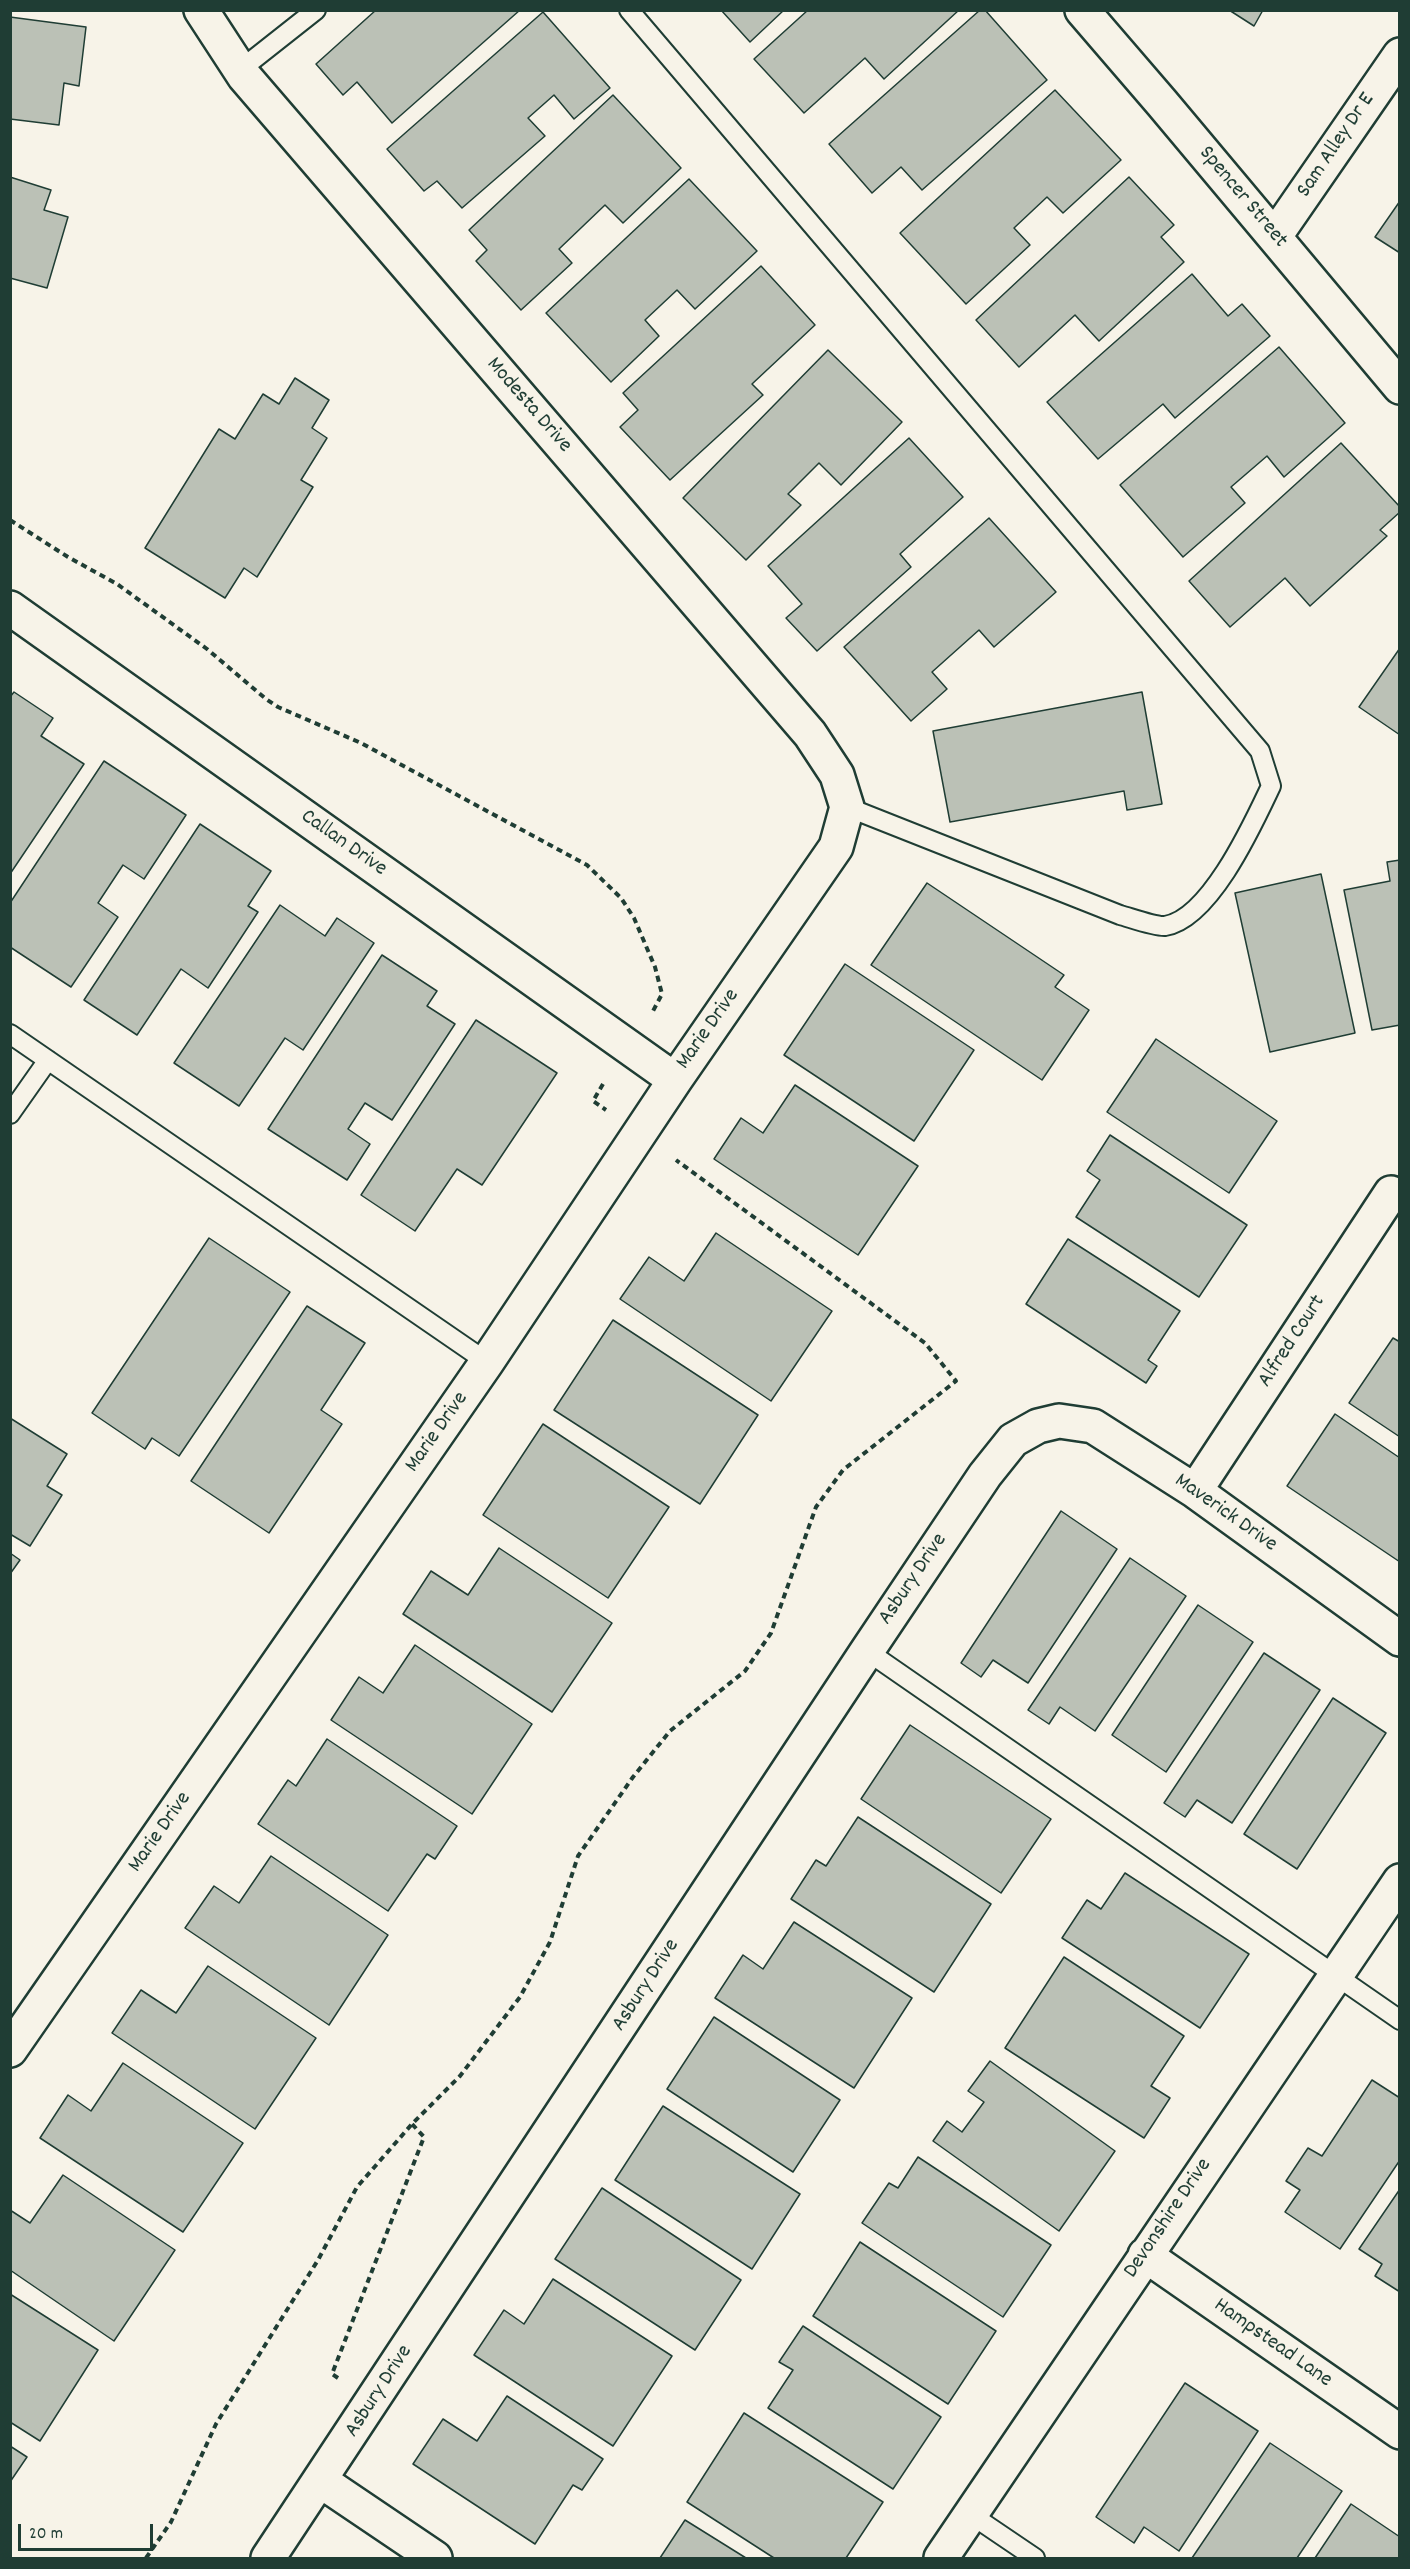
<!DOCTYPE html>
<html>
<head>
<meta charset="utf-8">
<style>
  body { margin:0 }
  #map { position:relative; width:1410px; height:2569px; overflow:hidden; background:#f7f3e8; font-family:Dekko,sans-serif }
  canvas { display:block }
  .frame { position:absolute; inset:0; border:12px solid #1f3d34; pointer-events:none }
  .scale { position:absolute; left:18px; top:2524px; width:135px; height:27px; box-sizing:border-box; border:3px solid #1f3d34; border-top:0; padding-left:8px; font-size:18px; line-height:21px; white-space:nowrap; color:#1f3d34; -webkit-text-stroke:4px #f7f3e8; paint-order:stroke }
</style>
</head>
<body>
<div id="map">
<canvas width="1410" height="2569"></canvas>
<div class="frame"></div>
<div class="scale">20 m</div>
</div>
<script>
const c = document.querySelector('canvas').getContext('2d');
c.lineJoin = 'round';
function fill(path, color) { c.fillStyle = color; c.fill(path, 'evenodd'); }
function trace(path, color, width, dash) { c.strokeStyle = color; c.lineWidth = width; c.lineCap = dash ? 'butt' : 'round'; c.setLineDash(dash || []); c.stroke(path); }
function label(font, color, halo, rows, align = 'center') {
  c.font = font + ' Dekko,sans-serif'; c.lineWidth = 4.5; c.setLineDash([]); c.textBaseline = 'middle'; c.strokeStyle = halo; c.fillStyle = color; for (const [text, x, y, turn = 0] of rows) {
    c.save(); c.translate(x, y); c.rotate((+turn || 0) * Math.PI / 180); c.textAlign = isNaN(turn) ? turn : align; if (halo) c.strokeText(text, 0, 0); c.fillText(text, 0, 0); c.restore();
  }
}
const building = new Path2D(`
  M376,10H520L392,123L357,82L343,95L316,64Z
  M721,10H784L750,42Z
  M808,10H959L884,79L865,58L804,113L754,59Z
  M980,10H985L1047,80L922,190L901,167L872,193L829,144Z
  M1229,10H1263L1254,26Z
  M543,12L610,88L574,119L554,95L528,118L545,136L462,208L437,181L424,191L387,149Z
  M10,17L86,27L79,86L64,83L59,125L10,119Z
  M1055,90L1121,160L1063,213L1047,197L1014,228L1030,245L966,304L900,233Z
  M613,95L681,168L623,223L605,205L559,249L572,263L521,310L476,261L487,250L469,230Z
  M10,177L51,190L44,210L68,217L47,288L10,278Z
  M1129,177L1174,225L1161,237L1184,262L1099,341L1075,315L1019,367L976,320Z
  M689,179L757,251L695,309L677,290L645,320L659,336L611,382L546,313Z
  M1400,201V253L1375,237Z
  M761,266L815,325L752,384L763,395L670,480L620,427L638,410L623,393Z
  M1192,274L1228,316L1242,304L1270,336L1175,418L1163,404L1098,459L1047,402Z
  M1279,347L1345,423L1284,477L1267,456L1231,487L1245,503L1183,557L1120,485Z
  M828,350L902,422L841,485L819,463L788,494L801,505L746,560L683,498Z
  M295,378L329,400L312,428L327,438L301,480L313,487L257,577L244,568L225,598L145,548L219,429L235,439L263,394L279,404Z
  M909,438L963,497L900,554L911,567L817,651L786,618L802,604L768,566Z
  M1341,443L1400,507V512L1380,530L1387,536L1310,606L1285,578L1230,627L1189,581Z
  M989,518L1056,592L994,647L979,630L932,672L947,689L911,721L844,647Z
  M1400,648V735L1359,707Z
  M14,692L53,718L41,736L84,764L10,874V697Z
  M1142,692L1162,804L1127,810L1124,791L950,822L933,731Z
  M104,761L186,815L144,879L123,865L98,903L118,917L71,987L10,947V903Z
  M200,824L271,871L248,906L258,912L208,988L181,969L137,1035L84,1000Z
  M1400,860V1025L1372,1030L1344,890L1390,881L1387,862Z
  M1321,874L1355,1033L1270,1052L1235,893Z
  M927,883L1064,975L1055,987L1089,1010L1042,1080L871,965Z
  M280,905L325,936L337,918L374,943L303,1050L285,1038L239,1106L174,1063Z
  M382,955L437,991L427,1006L455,1024L392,1120L365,1103L348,1129L370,1144L347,1180L268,1129Z
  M845,964L974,1050L914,1141L784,1055Z
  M476,1020L557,1073L482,1185L457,1169L415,1231L361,1195Z
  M1156,1039L1277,1121L1229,1193L1107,1112Z
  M795,1085L918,1166L858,1255L714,1159L741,1118L763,1133Z
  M1110,1135L1247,1225L1199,1297L1076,1217L1100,1180L1087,1171Z
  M716,1233L832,1311L771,1401L620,1299L649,1257L684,1281Z
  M209,1238L290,1292L179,1456L152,1438L145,1449L92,1413Z
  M1068,1239L1180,1311L1148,1360L1157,1366L1146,1383L1026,1304Z
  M307,1306L365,1343L321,1410L342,1424L269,1533L191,1481Z
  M613,1320L758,1415L700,1504L554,1410Z
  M1393,1338L1400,1342V1437L1349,1403Z
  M1335,1414L1400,1458V1562L1287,1486Z
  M10,1418L67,1454L47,1486L62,1495L30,1546L10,1534Z
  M543,1424L669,1507L608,1598L483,1515Z
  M1061,1511L1117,1549L1028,1683L993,1660L981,1677L961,1663Z
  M499,1548L612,1623L552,1712L403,1614L431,1571L468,1595Z
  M10,1553L20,1560L10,1574Z
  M1130,1558L1186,1596L1095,1731L1060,1707L1049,1724L1028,1710Z
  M1198,1605L1253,1642L1166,1772L1112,1735Z
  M415,1645L532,1724L472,1814L331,1720L359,1677L383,1693Z
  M1264,1653L1320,1690L1232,1823L1197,1800L1185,1817L1164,1803Z
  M1333,1698L1386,1733L1297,1869L1244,1834Z
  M910,1725L1051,1819L1001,1893L861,1799Z
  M327,1739L457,1826L435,1859L427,1854L388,1911L258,1824L288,1780L296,1786Z
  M858,1817L991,1904L934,1992L791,1899L816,1860L826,1866Z
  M271,1856L388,1935L329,2025L185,1928L214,1886L239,1903Z
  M1125,1873L1249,1954L1200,2028L1062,1938L1087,1900L1101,1909Z
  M794,1922L912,1998L854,2088L715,1998L743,1955L763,1969Z
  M1064,1957L1184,2036L1151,2086L1170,2098L1144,2138L1005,2048Z
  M208,1966L316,2038L255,2129L112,2033L141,1990L176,2013Z
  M714,2017L840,2100L793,2172L667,2089Z
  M990,2061L1115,2151L1059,2231L933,2141L947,2121L962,2132L984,2102L968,2091Z
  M123,2063L243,2143L183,2232L40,2138L68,2095L91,2111Z
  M1372,2080L1400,2098V2160L1340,2249L1285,2212L1300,2190L1286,2181L1308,2148L1322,2156Z
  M663,2106L800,2194L752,2269L615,2180Z
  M918,2157L1051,2245L1003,2317L862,2223L889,2183L898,2188Z
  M63,2175L175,2250L114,2341L10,2270V2210L30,2223Z
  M602,2188L741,2280L695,2350L555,2259Z
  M1400,2189V2292L1375,2276L1382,2264L1359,2249Z
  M860,2242L996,2331L948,2404L813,2316Z
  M553,2279L672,2356L613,2446L474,2355L504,2310L524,2324Z
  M10,2294L98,2350L40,2441L10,2422Z
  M803,2326L941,2417L893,2489L768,2408L793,2370L779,2362Z
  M1185,2383L1258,2431L1179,2551L1144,2527L1134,2543L1096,2517Z
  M507,2396L603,2459L582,2490L573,2485L535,2544L413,2464L443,2419L477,2441Z
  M744,2413L883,2502L846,2558H774L687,2502Z
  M1270,2443L1342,2491L1297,2558H1192Z
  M10,2446L27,2457L10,2482Z
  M1351,2504L1400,2537V2558H1315Z
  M685,2520L746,2558H660Z`);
const path = new Path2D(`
  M10,520L68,557L117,584L207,649L266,699L278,707L361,743L587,865L621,898L634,918L655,967L662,994L653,1011
  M603,1084L593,1101L606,1110
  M338,2378L332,2374L424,2137L412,2124
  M146,2558L171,2522L216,2424L318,2260L357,2187L412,2124L460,2076L520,1997L550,1942L578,1856L633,1777L670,1731L745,1671L771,1633L816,1507L843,1470L956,1381L925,1343L676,1160`);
const lane = new Path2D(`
  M629,10L1260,751L1271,786C1253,824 1210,919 1165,926C1156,927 1131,918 1120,915L847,807
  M240,70L316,10
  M10,1034L487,1362
  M10,1114L48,1060
  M867,1651L1400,2020
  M970,2514L1035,2558`);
const street = new Path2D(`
  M1082,10L1162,103L1400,387
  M1275,236L1400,55
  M10,608L675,1080
  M1195,1491L1391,1193
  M10,2050L487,1362L675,1080L836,847L847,807L837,775L810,734L244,76L201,10
  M1145,2255L1400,2432
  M321,2481L435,2558
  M268,2558L867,1651L985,1475L1013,1440L1038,1426L1059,1421L1093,1426L1195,1491L1400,1639
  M941,2558L1400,1881`);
const streetNames = [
  ["Sam Alley Dr E",1337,146,-56],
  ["Spencer Street",1242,198,50],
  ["Modesta Drive",528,406,49],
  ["Callan Drive",343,844,35],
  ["Marie Drive",709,1030,-55],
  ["Alfred Court",1293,1342,-57],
  ["Marie Drive",438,1433,-55],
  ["Maverick Drive",1225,1514,35],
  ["Asbury Drive",914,1580,-56],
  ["Marie Drive",161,1833,-55],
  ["Asbury Drive",647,1986,-57],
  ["Devonshire Drive",1169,2219,-56],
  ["Hampstead Lane",1272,2344,35],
  ["Asbury Drive",380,2392,-57]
];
fill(building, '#bbc1b6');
trace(building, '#1f3d34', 1.5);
trace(lane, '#1f3d34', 22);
trace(street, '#1f3d34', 38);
trace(path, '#1f3d34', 4, [6, 4.5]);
trace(lane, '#f7f3e8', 18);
trace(street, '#f7f3e8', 33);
label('22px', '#1f3d34', '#f7f3e8', streetNames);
</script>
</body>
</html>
